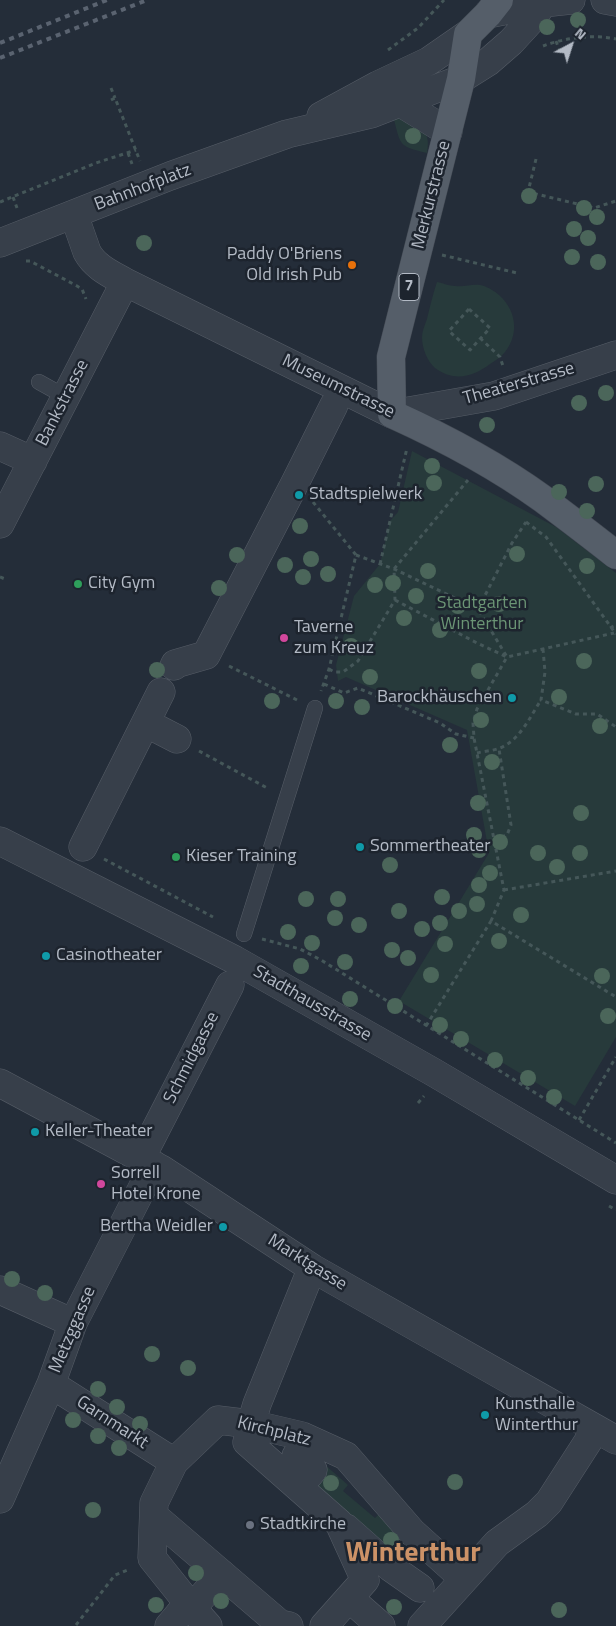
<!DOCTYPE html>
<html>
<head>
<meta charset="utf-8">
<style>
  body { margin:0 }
  #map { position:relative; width:616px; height:1626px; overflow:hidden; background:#242d39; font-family:"Titillium Web",sans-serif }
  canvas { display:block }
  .north { position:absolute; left:546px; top:20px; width:50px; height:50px; -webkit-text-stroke:4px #1d242e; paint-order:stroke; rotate:40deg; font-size:14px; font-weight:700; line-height:20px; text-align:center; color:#b3bac5 }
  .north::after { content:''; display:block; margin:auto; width:18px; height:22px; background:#b3bac5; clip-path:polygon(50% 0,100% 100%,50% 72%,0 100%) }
</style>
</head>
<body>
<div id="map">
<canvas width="616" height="1626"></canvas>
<div class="north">N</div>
</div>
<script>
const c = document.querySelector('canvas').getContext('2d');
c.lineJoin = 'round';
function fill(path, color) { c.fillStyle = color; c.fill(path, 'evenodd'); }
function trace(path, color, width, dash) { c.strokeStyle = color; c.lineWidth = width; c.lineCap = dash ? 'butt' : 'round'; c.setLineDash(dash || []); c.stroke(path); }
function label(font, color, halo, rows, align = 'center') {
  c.font = font + ' "Titillium Web",sans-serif'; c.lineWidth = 5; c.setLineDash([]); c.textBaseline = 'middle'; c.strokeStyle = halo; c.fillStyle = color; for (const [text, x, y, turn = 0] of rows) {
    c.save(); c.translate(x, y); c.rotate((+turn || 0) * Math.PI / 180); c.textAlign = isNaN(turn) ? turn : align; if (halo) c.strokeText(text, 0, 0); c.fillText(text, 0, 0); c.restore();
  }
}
const green = new Path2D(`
  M393,116C400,116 420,127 425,133C429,139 428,146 427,153C397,146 401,145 393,116Z
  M437,282C443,283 449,286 455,286C469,288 476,280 492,290C514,303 522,331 505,352C501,357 496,360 490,364C473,377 454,382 435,368C427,361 422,348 422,337C422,331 425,325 427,319C430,306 433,294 437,282Z
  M412,451L556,527L616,573V1037L575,1106L399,1001L489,853L467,730L346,677L338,681L336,665L354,596L380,564L390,521L398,512Z
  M308,1450L348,1485L343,1491L375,1518L380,1513L408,1532C403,1542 402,1551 398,1561L311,1488Z`);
const path = new Path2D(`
  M556,41L560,52
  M543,46C564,38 593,34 616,39
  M388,50L418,28L444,0
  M111,88L115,98
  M111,100L115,98L140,161
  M128,153L132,164
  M536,159L528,192L594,208L616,201
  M13,197L17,208
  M0,202L96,163L136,150
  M442,255L517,273
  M26,261H30L77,286L82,289L86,299
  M469,309L490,328L470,350L449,331Z
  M480,338L500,357L503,366
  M313,502L356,555L329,669L321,691
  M526,522L546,537L616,634
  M356,555L394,569L478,609L507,657L477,709L473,723L474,738L504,890L491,921
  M380,564L407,448
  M0,577L5,579
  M395,600L477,643L507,657L614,633
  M478,609L512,543L526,522
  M610,628L616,625
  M543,649L545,672L541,700L576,714H597L616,727
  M229,666L297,700
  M329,669L334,672H343L358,661L395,600L394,569L468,480
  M324,684L344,693L358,688L440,723L456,734L474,738
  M199,751L269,789
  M477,753C484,751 493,751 500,748C520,740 530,717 541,700
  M494,840L507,835L511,825L499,749
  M104,859L213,917
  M504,890L616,871
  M262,939L300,949L321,960L616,1143
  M426,1026L491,921L616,997
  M418,1103L424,1096
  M579,1120L616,1057
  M609,1206L616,1210
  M76,1625L115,1575L130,1569`);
const lane = new Path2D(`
  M39,382L66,397
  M244,934L315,708`);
const street = new Path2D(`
  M605,0L616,2
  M488,14L543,3L571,0
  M401,103L448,132
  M321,116L378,85L429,61L468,34
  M74,215L87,252C95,267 111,274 125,282L392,414L494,396L616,355
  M0,243L170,176L287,134L371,114L461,79L488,62L511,42L533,18L545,0
  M0,446L33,461
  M0,524L125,282
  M174,666L175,664L206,655L296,481L334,405
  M146,723L177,739
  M0,841L235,960L433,1072L616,1180
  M83,847L161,692
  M0,1083L161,1169L312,1268L616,1440
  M141,1158L230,985
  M312,1268L257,1404L251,1424L247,1442L339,1523L365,1580L324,1626
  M0,1290L73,1323
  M51,1384L174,1462
  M309,1475L313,1470L296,1456L310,1440
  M0,1499L51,1384L73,1323L154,1165
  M154,1516L280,1624L289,1626
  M346,1528L390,1567L420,1588
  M349,1598L381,1626
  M169,1626L180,1613L192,1608L222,1574
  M208,1626L192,1608L152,1558L154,1503L174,1462L218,1420L251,1424L302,1436L346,1456L412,1532L464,1579
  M422,1626L497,1543L537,1514L549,1502L596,1429`);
const primary = new Path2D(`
  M499,0L488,14L468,34L461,79L391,357L392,414C445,438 496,465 543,499C567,517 592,536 616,555`);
const rail = new Path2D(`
  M0,43L107,0
  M0,58L147,0`);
const trees = [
  [578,20],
  [547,27],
  [413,136],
  [529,196],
  [584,208],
  [597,217],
  [574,229],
  [588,238],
  [144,243],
  [572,257],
  [598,262],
  [606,393],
  [579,403],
  [487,425],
  [432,466],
  [434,483],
  [596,484],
  [559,492],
  [587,511],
  [300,526],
  [517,554],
  [237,555],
  [311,559],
  [285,565],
  [587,566],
  [428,571],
  [328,574],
  [303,577],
  [393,583],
  [375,585],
  [219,588],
  [416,596],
  [499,604],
  [458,606],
  [404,618],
  [440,630],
  [351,646],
  [584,661],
  [157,670],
  [479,671],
  [370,677],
  [559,697],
  [272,701],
  [336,701],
  [362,707],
  [481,720],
  [600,726],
  [450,745],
  [492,762],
  [478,803],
  [581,813],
  [474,835],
  [500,842],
  [479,850],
  [538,853],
  [580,853],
  [390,865],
  [557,867],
  [490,873],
  [479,885],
  [442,897],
  [306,899],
  [338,899],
  [477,904],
  [399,911],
  [459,911],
  [521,915],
  [335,918],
  [440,923],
  [359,925],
  [422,929],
  [288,932],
  [499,941],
  [312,943],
  [445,944],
  [392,950],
  [408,958],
  [345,962],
  [301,966],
  [431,975],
  [602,976],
  [350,999],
  [395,1006],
  [608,1016],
  [440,1025],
  [461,1039],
  [495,1060],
  [528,1078],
  [554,1097],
  [12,1279],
  [45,1293],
  [152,1354],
  [188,1368],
  [98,1389],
  [117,1407],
  [73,1420],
  [140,1424],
  [98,1436],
  [119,1448],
  [455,1482],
  [331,1483],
  [93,1510],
  [391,1540],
  [196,1573],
  [221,1601],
  [156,1605],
  [394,1607],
  [559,1610]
];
const markers = [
  [352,265,5,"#e8710a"],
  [299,495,5,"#0f9aa8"],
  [78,584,5,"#2e9e5b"],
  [284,638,5,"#d1479c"],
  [512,698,5,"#0f9aa8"],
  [360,847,5,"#0f9aa8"],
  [176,857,5,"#2e9e5b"],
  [46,956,5,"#0f9aa8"],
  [35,1132,5,"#0f9aa8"],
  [101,1184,5,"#d1479c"],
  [223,1227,5,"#0f9aa8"],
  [485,1415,5,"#0f9aa8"],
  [250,1525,5,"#6b7280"]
];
const shields = [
  [409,287,20]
];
const shieldNames = [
  ["7",409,287]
];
const streetNames = [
  ["Bahnhofplatz",143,188,-21],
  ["Merkurstrasse",432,195,-76],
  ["Theaterstrasse",519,384,-16],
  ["Museumstrasse",338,387,26],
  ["Bankstrasse",63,403,-63],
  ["Stadthausstrasse",312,1004,30],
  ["Schmidgasse",192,1058,-63],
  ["Marktgasse",307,1263,32],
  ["Metzggasse",73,1330,-67],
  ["Garnmarkt",112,1423,33],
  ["Kirchplatz",274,1432,14]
];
const poiNames = [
  ["Paddy O'Briens",342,255,"right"],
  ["Old Irish Pub",342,276,"right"],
  ["Stadtspielwerk",309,495],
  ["City Gym",88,584],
  ["Taverne",294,628],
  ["zum Kreuz",294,649],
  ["Barockhäuschen",502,698,"right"],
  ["Sommertheater",370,847],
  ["Kieser Training",186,857],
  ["Casinotheater",56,956],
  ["Keller-Theater",45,1132],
  ["Sorrell",111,1174],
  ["Hotel Krone",111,1195],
  ["Bertha Weidler",213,1227,"right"],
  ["Kunsthalle",495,1405],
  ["Winterthur",495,1426],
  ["Stadtkirche",260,1525]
];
const parkNames = [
  ["Stadtgarten",482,604],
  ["Winterthur",482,625]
];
const townNames = [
  ["Winterthur",413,1554]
];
fill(green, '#273a3b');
trace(lane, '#565d67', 16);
trace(street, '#565d67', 29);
trace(primary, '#414852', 29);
trace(path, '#455759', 3, [4, 4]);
trace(lane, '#373f4a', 15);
trace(street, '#373f4a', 28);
trace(primary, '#555e69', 28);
trace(rail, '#5a6370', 4, [5, 5]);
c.fillStyle = '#4b665a';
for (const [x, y] of trees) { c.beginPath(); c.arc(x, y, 8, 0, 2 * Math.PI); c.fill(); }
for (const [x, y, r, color] of markers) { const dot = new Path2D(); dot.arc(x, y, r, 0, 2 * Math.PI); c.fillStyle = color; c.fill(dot); trace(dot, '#1d242e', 2); }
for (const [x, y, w] of shields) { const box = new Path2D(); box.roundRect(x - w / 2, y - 13.5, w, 27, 4); c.fillStyle = '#1d242e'; c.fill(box); trace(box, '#b3bac5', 1); }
label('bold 16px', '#b3bac5', null, shieldNames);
label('18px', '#b3bac5', '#1d242e', streetNames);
label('18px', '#b3bac5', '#1d242e', poiNames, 'left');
label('18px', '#6b9575', '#1d242e', parkNames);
label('bold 28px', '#cc9267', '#1d242e', townNames);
</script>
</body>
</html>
